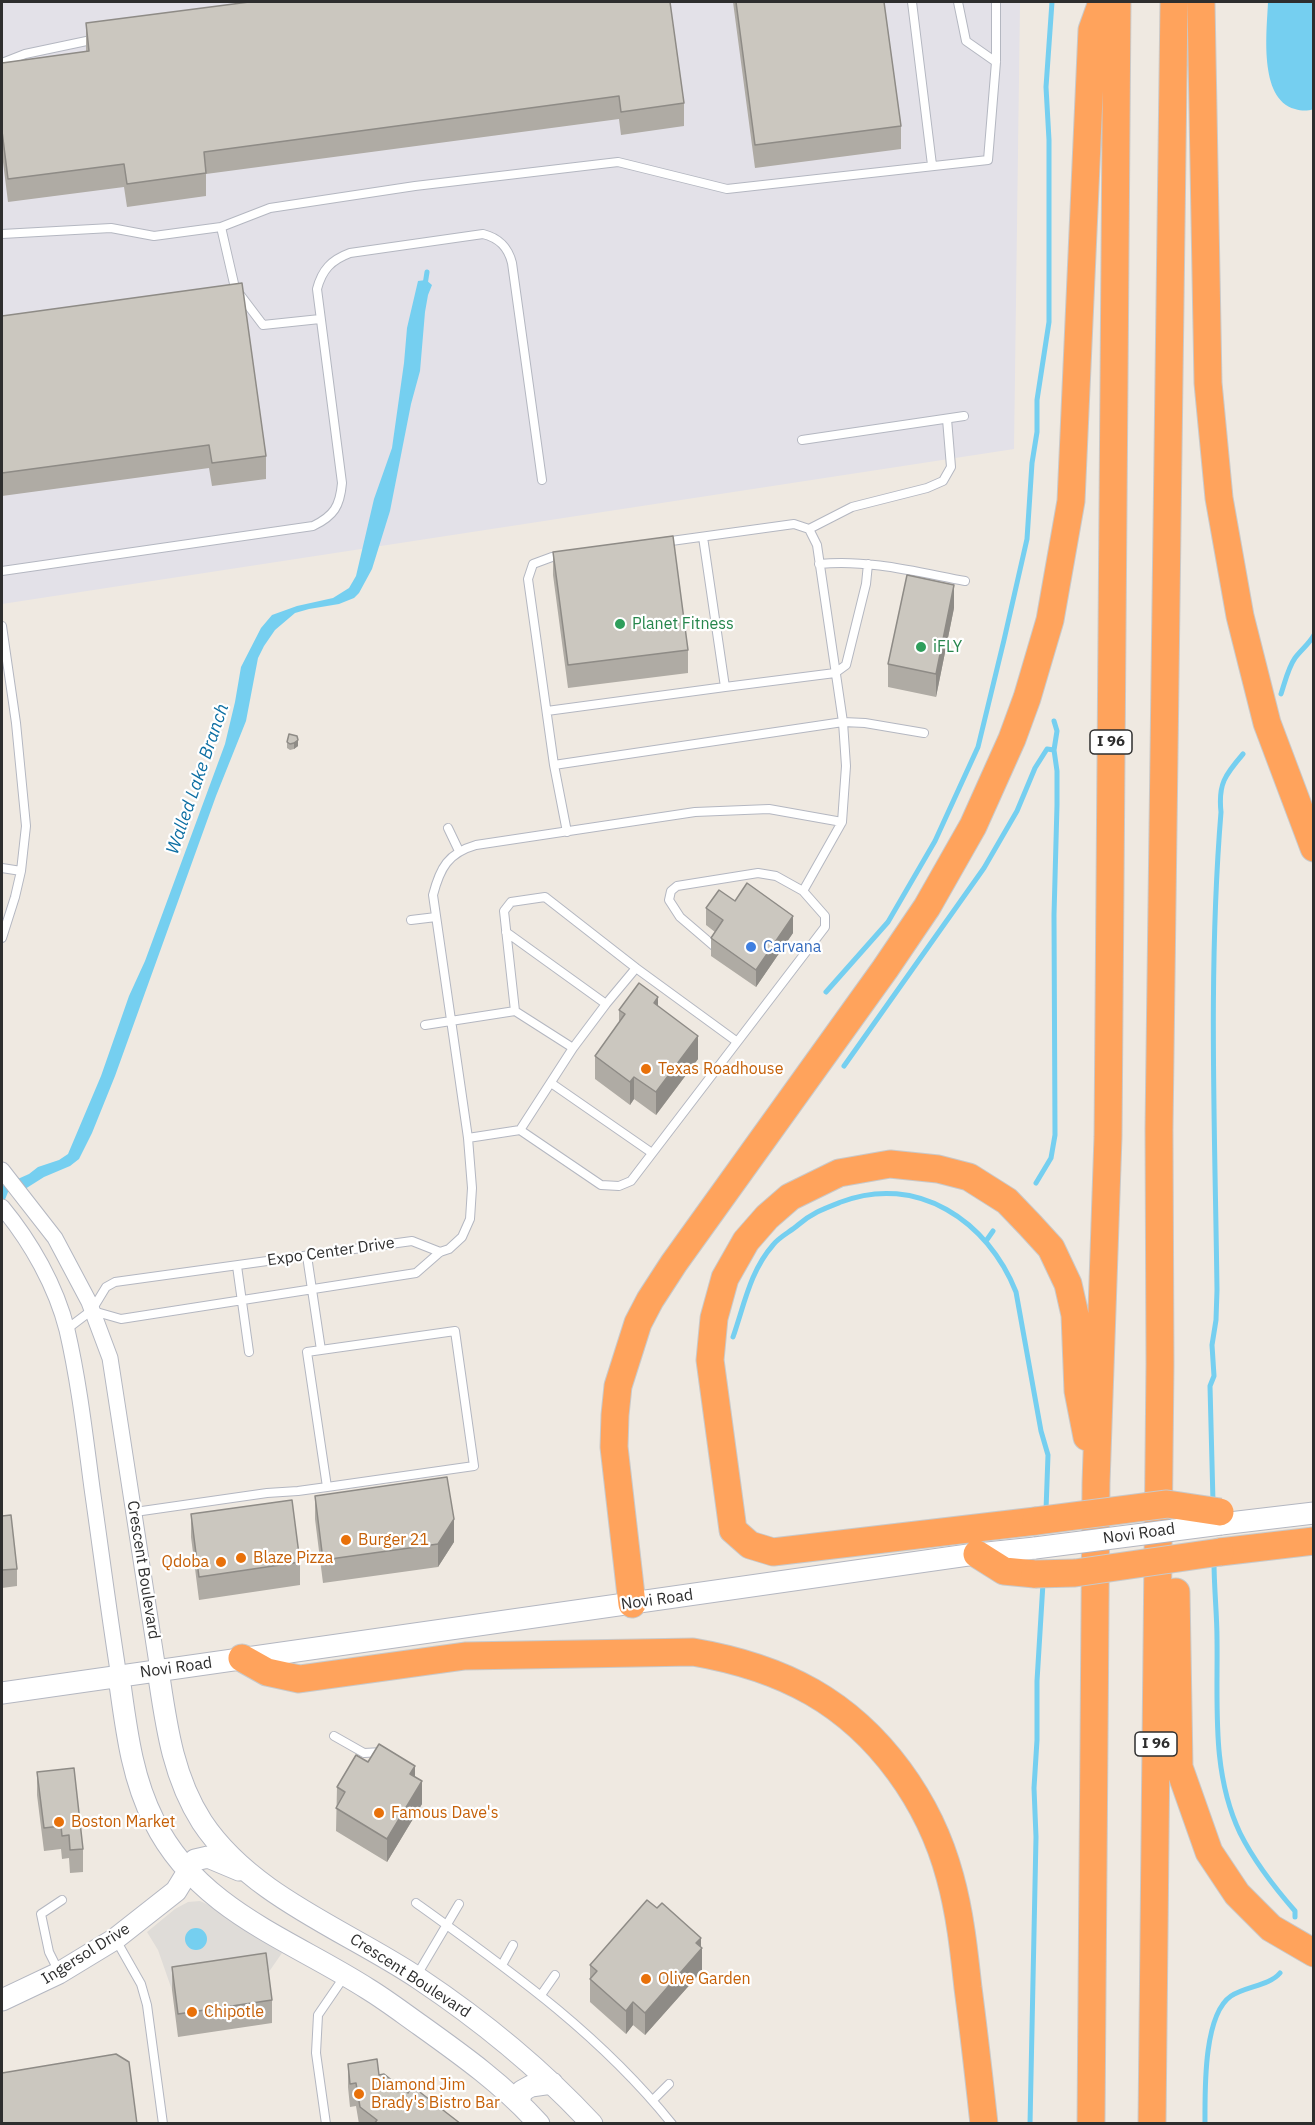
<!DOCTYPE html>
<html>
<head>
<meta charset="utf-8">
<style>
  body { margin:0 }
  #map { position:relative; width:1315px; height:2125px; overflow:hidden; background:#efe9e1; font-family:"IBM Plex Sans",sans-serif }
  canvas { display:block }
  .frame { position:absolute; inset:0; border:3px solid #2e2e2e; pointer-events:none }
</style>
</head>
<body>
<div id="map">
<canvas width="1315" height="2125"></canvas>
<div class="frame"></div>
</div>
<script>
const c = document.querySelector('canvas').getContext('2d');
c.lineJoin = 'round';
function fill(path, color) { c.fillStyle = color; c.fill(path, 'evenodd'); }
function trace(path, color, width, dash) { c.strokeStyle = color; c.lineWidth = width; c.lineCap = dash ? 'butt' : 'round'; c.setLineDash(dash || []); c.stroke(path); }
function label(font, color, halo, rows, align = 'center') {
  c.font = font + ' "IBM Plex Sans",sans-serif'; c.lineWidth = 4.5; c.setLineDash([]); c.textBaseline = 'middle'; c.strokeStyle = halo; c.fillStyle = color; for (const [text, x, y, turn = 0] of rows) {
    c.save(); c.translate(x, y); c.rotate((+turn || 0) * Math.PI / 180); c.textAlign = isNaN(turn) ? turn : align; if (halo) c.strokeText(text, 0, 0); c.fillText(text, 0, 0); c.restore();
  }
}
const industrial = new Path2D(`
  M2,2H1020L1014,449L2,604Z`);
const plaza = new Path2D(`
  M200,1901L211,1906L282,1953L266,1976L172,1990L158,1950L147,1932L175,1909L188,1902Z`);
const water = new Path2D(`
  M1268,2H1313L1314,109C1307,111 1302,111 1295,109C1258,99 1267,30 1268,2Z
  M426,280L432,285L428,295L425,312L420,371L411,404L390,511L372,569L359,593L354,598L339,604L309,609L295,613L275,630L264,646L258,658L246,721L216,796L115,1076L92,1133L79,1159L70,1166L44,1177L25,1189L8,1192L2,1207V1186L29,1174L38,1167L59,1160L68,1154L101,1076L129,996L145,961L225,744L235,702L241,667L261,628L272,615L297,606L333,598L349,588L356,576L374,499L392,448L404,363L407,328L418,281Z
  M185 1939a11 11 0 1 1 22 0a11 11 0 1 1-22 0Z`);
const stream = new Path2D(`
  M425,285L427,272
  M1281,694C1285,682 1288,668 1295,658C1301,650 1309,644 1314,635
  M826,992L888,922L935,841L978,747L1004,640L1027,539L1032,463L1037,432V400L1049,322V140L1046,87L1052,2
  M844,1066L984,868L1017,811L1035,768L1047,749L1054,750
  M1036,1183L1051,1158L1055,1135L1054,915L1057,805V771L1054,750L1057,731L1054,721
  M986,1241L993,1231
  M733,1337C744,1306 750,1271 773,1245C779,1237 790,1232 798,1225C812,1213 823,1209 841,1202C917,1173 988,1221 1016,1292L1041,1431L1048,1455L1046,1510
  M1213,1502L1210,1386L1214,1376L1212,1345L1216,1320L1217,1290C1215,1131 1208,971 1221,812C1218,784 1225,775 1243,754
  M1214,1562C1214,1588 1217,1614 1217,1639C1218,1704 1211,1772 1240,1833C1254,1861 1274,1887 1295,1911V1917
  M1030,2124L1036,1837L1034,1788L1037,1740V1681L1043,1583
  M1205,2124C1205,2092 1203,2015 1231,1996C1246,1986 1269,1986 1280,1973`);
const lane = new Path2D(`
  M912,2L932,165
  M958,2L966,41L996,62
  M2,63L25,54L96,39
  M221,227L235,288L263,325L320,319
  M2,234L111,228L154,236L221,227L270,208L415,186L618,162L727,189L988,160L996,62V2
  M802,440L964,416
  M809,529L852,507L927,488L943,481L951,467L947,419
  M563,556L552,557L533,564L528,579L554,765L567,832
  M819,564C868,559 917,572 965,581
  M2,571L313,526C334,516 340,506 342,483L317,289C322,270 331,260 350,253L483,234C499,238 508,247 512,263L542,480
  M2,626L16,723L26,826L21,871L15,897L2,938
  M725,687L835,673L846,665L866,584L868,564
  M547,711L725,687L703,537
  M554,765L843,722L865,723L924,733
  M448,828L459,851
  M2,868L21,871
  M411,920L436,917
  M506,932L606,1004
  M715,947L680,917L669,900L671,891L677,886L758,873L776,876L803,891
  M515,1011L504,911L511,902L545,897L636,968L736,1041
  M425,1025L515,1011L573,1048L606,1004L636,968
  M551,1083L652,1153
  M520,1130L573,1048
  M468,1138L520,1130L601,1185L619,1186L631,1181L825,927V916L803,891L842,822L846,766L843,722L817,545L809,529L794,524L664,542
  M307,1256L321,1350L307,1352L327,1487L474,1466L455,1331L321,1350
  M237,1266L249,1352
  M93,1311L121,1319L416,1273L440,1252L449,1249L462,1237L470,1219L472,1188L468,1138L433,895C440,868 448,853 476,845L695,812L769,809L842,822
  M67,1329L92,1310L106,1287L115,1282L412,1241L440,1252
  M135,1512L267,1493L298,1491L327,1487
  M334,1736L364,1753L383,1752
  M416,1903C509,1970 599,2033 672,2124
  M116,1940L141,1984L147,2005L163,2124
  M502,1965L513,1945
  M59,1972L49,1952L41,1914L62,1900
  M417,1975L459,1904
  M541,1995L555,1975
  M653,2100L669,2084
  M326,2124L316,2053L318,2015L344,1977`);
const street = new Path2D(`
  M2,1170L55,1238L89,1302L110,1358L158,1670
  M2,1207C31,1242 56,1286 67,1330C79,1382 85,1435 92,1488C101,1551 109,1614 119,1677`);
const secondary = new Path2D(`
  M1221,1524L1314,1513
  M158,1670C166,1723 172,1775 202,1822C251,1896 346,1930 418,1978C481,2020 540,2068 592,2124
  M119,1677C126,1726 131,1776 154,1821C198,1910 290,1939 368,1989C386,2000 403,2013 420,2025C462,2055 504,2085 539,2124
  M2,1693L968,1555L1035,1548
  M2,2000L59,1973L115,1939L176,1891L195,1860L208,1857L239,1870
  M519,2102L522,2091L531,2086L552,2083`);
const highway = new Path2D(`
  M1201,2L1208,383L1219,498L1240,616L1267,723L1314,848
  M1036,1521L773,1552L750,1545L733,1530L710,1360L714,1318L725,1278L746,1241L767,1217L790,1197L839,1173L890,1164L938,1169L969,1177L1007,1201L1030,1225L1051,1248L1068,1284L1075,1315L1078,1391L1087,1437
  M1220,1552L1314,1541
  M977,1554L1004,1571L1035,1574
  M1176,1592L1179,1767L1209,1852L1237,1894L1271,1928L1314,1953
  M632,1604L614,1447L615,1415L618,1386L638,1323L650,1300L674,1263L885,969L927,907L973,826L1012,739L1027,698L1050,620L1071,501L1092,30L1102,2
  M242,1658L267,1672L299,1679L465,1656L693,1652C734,1659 775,1671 812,1692C880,1731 930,1802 950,1877C960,1913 964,1951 968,1988C974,2033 979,2078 984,2124
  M1091,2124L1096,1483L1108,1137L1117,2
  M1152,2124L1160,1364L1159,1129L1174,2`);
const secondaryBridge = new Path2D(`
  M1035,1548L1221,1524`);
const highwayBridge = new Path2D(`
  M1036,1521L1167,1504L1220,1512
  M1035,1574L1075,1573L1220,1552`);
const wall = new Path2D(`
  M733,2H884L901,126V149L755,168Z
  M86,23L684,103V126L621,135L619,119L206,174V196L127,207L124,187L8,202L2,154V63L86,52Z
  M2,316L266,456V479L212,486L209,468L2,496Z
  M553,552L688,650V673L568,688L553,575Z
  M954,608L936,697L888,687V664Z
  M289,734L298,746L294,749L290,750L287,748V742Z
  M2,788L3,797V820H2Z
  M735,901L793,933L756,987L711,956V938L715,932L706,925V908Z
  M658,1006L698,1059L656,1115L634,1099L630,1105L595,1079V1056L619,1023V1010Z
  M315,1496L454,1542L438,1567L323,1583L315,1519Z
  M191,1514L300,1562V1585L199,1600L191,1537Z
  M2,1516L17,1569V1586L2,1588Z
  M368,1762L415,1777L422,1804L387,1862L336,1831L337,1787Z
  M37,1772L83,1849V1872L70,1873L69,1858L62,1859L61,1849L44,1851L37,1795Z
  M701,1947L702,1971L645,2035L633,2025L626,2034L590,2002V1965Z
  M172,1967L272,2000V2023L178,2037L172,1990Z
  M348,2064L379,2075L408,2093L461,2124H359L356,2106L350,2107L348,2087Z`);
const shadedWall = new Path2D(`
  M954,585V608L936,697V674Z
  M298,740V746L294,749V743Z
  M793,916V933L756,987V970Z
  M658,997V1020L654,1003Z
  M698,1036V1059L656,1115V1092Z
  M634,1077V1099L630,1105V1082Z
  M454,1519V1542L438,1567V1544Z
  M415,1766V1789L410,1774Z
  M422,1781V1804L387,1862V1839Z
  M701,1938V1949L702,1948V1971L645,2035V2013L696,1943Z
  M633,2002V2025L626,2034V2011Z`);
const building = new Path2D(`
  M249,2H670L684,103L621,112L619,96L204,152L206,173L127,184L124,164L8,179L2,131V63L89,51L86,23Z
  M736,2H884L901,126L755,145Z
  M242,283L266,456L212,463L209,445L2,473V316Z
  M673,536L688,650L568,665L553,552Z
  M907,575L954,585L936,674L888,664Z
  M289,734L297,736L298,740L294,743L290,744L287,742Z
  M747,883L793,916L756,970L711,938L723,920L706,908L719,890L735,901Z
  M639,983L658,997L654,1003L698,1036L656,1092L634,1077L630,1082L595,1056L625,1014L619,1010Z
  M447,1477L454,1519L438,1544L323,1560L315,1496Z
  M292,1500L300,1562L199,1577L191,1514Z
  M11,1515L17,1569L2,1570V1516Z
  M379,1744L415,1766L410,1774L422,1781L387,1839L336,1808L345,1792L337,1787L356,1755L368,1762Z
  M74,1768L83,1849L70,1850L69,1835L62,1836L61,1826L44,1828L37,1772Z
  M647,1900L657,1908L662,1903L701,1938L696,1943L702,1948L645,2013L633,2002L626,2011L590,1979L597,1971L590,1965Z
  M266,1953L272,2000L178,2014L172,1967Z
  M116,2054L129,2062L137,2124H2V2073Z
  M377,2059L379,2075L384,2074L408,2093L412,2086L461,2124H374L377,2120L360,2107L356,2083L350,2084L348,2064Z`);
const markers = [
  [620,624,6,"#2e9e5b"],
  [921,647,6,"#2e9e5b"],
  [751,947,6,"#3f7fe0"],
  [646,1069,6,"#e8710a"],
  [346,1540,6,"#e8710a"],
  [241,1558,6,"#e8710a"],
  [221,1562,6,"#e8710a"],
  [379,1813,6,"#e8710a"],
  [59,1822,6,"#e8710a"],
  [646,1979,6,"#e8710a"],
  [192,2012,6,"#e8710a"],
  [359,2094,6,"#e8710a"]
];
const shields = [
  [1111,742,42],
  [1156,1744,42]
];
const shieldNames = [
  ["I 96",1111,742],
  ["I 96",1156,1744]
];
const leisureNames = [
  ["Planet Fitness",632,624],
  ["iFLY",933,647]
];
const shopNames = [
  ["Carvana",763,947]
];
const foodNames = [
  ["Texas Roadhouse",658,1069],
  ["Burger 21",358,1540],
  ["Blaze Pizza",253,1558],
  ["Qdoba",209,1562,"right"],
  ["Famous Dave's",391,1813],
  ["Boston Market",71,1822],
  ["Olive Garden",658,1979],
  ["Chipotle",204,2012],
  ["Diamond Jim",371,2085],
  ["Brady's Bistro Bar",371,2103]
];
const streetNames = [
  ["Expo Center Drive",331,1252,-8],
  ["Novi Road",1139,1534,-8],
  ["Crescent Boulevard",143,1570,81],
  ["Novi Road",657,1600,-8],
  ["Novi Road",176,1668,-8],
  ["Ingersol Drive",86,1954,-32],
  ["Crescent Boulevard",410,1976,33]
];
const waterNames = [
  ["Walled Lake Branch",198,779,-71]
];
fill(industrial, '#e3e1e8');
fill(plaza, '#dfdcd8');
fill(water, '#75cff0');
trace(stream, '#75cff0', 5);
trace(lane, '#b4b7c1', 10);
trace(street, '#b4b7c1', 17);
trace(secondary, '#b4b7c1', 23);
trace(highway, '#c9c9c9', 29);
trace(lane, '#fff', 8);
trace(street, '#fff', 15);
trace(secondary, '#fff', 21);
trace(highway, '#ffa35c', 27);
trace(secondaryBridge, '#b4b7c1', 23, []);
trace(highwayBridge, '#c9c9c9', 29, []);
trace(secondaryBridge, '#fff', 21);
trace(highwayBridge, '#ffa35c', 27);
fill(wall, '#afaba4');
fill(shadedWall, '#8e8b86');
fill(building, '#cbc7bf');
trace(building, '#8e8b86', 1.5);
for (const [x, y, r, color] of markers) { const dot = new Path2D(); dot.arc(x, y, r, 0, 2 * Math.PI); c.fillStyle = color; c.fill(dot); trace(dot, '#fff', 2); }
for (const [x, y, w] of shields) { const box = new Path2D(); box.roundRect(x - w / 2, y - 12, w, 24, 4.5); c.fillStyle = '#fff'; c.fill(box); trace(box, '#2e2e2e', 1.5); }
label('bold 15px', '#2e2e2e', null, shieldNames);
label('16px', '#27864d', '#fff', leisureNames, 'left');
label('16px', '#366cbe', '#fff', shopNames, 'left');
label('16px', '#c56008', '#fff', foodNames, 'left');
label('16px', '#2e2e2e', '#fff', streetNames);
label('italic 18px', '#0d6fa3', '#fff', waterNames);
</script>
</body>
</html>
